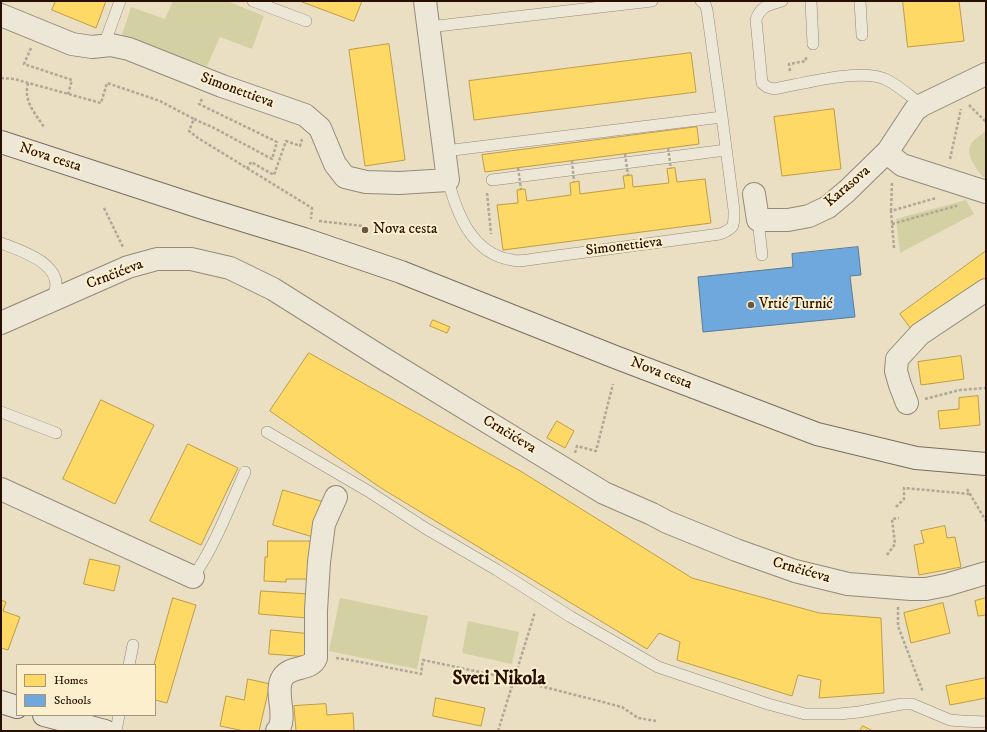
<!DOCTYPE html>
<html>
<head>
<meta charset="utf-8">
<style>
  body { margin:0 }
  #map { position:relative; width:987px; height:732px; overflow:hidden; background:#eadfc2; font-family:"IM FELL DW Pica",serif }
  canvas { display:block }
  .frame { position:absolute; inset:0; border:2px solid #270f00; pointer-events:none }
  .legend { position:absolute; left:16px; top:664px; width:140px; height:52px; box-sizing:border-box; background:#fcefcd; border:1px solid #a7957b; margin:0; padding:5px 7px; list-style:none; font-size:12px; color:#270f00 }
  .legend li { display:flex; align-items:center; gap:8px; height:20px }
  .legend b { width:20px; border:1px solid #a7957b }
</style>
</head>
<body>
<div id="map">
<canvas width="987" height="732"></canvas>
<div class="frame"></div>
<ul class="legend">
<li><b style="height:11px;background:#ffd966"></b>Homes</li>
<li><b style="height:11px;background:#6fa8dc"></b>Schools</li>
</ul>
</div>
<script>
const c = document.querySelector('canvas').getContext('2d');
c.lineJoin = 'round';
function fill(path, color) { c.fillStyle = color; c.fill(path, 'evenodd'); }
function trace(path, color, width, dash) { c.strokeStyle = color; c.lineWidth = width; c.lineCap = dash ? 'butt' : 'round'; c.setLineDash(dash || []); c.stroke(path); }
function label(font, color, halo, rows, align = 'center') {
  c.font = font + ' "IM FELL DW Pica",serif'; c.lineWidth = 4; c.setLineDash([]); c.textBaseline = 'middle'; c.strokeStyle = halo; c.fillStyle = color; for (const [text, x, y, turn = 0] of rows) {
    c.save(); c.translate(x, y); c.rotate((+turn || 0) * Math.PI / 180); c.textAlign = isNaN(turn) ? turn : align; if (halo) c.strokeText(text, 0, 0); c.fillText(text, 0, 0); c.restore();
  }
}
const green = new Path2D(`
  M173,1H227L264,16L252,49L220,37L207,66L121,38L131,7L165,19Z
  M986,131V180C978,171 962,153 973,141C977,137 982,134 986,131Z
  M966,200L974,214L900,253L896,219Z
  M340,598L428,616L417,669L329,651Z
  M468,621L519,632L512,664L462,653Z`);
const homes = new Path2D(`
  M56,1H106L96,28L52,10Z
  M300,1H362L354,21Z
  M903,1H959L964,41L908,47Z
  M389,44L405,160L365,166L349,50Z
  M691,53L696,92L474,120L469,81Z
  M834,109L841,169L782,176L774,117Z
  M697,127L699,144L485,172L482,155Z
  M675,168L677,182L705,179L711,223L503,250L497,205L518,203L517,190L525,189L527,201L571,195L570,183L574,182L579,181L580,194L625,188L623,176L632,175L633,187L669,183L667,169Z
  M986,251V281L914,333L900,314Z
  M433,320L450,327L447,333L430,326Z
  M309,353L522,472L692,578L819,613L881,618L884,693L819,698L821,680L798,675L792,696L677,660L680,642L659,633L647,649L381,488L270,411Z
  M961,356L964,379L921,385L918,362Z
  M978,396L980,425L940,429L938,411L959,409V398Z
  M101,400L154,425L115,504L63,479Z
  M557,421L574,431L565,448L547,438Z
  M188,444L238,468L201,545L150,521Z
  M283,490L324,502L313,537L273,525Z
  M945,526L947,538L955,537L961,567L919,575L914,545L924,543L921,531Z
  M268,541H316L315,579H286V582L264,581L265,557H267Z
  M90,559L120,566L114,591L84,584Z
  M261,591L309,594L307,618L259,614Z
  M173,598L196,605L167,703L155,700L154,665Z
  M986,598V615L978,616L975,601Z
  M1,600L6,602L3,611L20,617L8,650L1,648Z
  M943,603L950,633L911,643L904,613Z
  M271,630L312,634L309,657L269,654Z
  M986,678V698L950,705L946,686Z
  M248,679L270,684L259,731H244L220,726L226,696L244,700Z
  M436,698L485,708L481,726L433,716Z
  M326,704L327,715L353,713L354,731H296L294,706Z
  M863,726L873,731H860Z`);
const schools = new Path2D(`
  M858,247L861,275L850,276L855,317L703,332L698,277L793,267L792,254Z`);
const path = new Path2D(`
  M31,48L24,64L72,80L68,94
  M790,71L789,64L806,61V57
  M1,78L14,79L101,103L107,83L160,101L194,119
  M28,83C23,101 35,113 44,127
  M202,99L199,104L277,142L272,159L214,128L194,119L189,131L198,138L312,208L311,219
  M969,105L986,122
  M950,159L961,109
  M247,169L251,162L274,175L286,141L300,146L302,139
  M487,193L491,234
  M104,208L123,247
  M891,211L892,183
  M319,221L363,226
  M892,224L956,206V205
  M894,248L891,211L936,198
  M925,399L960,390L986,388
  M575,453L577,446L596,451L613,384
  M967,489L986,521
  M896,507L904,499V488L970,494
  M887,555L895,544L892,519L899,518
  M898,607V626L923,692
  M336,658L350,660L421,674L423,660L513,679L603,702L622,707L638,718L656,721
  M498,731L535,612`);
const lane = new Path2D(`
  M253,1L306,21
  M782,1C769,5 760,6 756,20L762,83L767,87L774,89C802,84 862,67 887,80C899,86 911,97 922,105
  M811,1L813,44
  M860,1L862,35
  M429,27L652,1
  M104,45L120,1
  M445,151L722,117L707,10L705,4L701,1
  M448,180C457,214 472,254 512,260C519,262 527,260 534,259L720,234C735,228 734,226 734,210L722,117
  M492,180L726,150
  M758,220L762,255
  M1,243C24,252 70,266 52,299
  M1,412L56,433
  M267,432L368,491L425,528L497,570L571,617L658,667L768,704L805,714H839L859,712L902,704H912L950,720L962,721L986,722
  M193,577C215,546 229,507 245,472
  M129,665L133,645
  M116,731L119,715`);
const street = new Path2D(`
  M1,15L72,44L92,47L111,45L129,49L222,86L305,115L320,128L335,164L345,177L366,182L399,183L448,180L425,1
  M888,151L892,157L902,165L986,192
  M754,194L758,220H788L809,216L828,207L847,191L888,151L915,110L922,105L986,74
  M1,323L128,267L157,259H191L230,268L273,289L381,357L604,493L652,514L667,522L736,550L795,571L848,584L911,589H926L946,585L986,573
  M907,403L900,385L896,371L897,359L920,334L986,290
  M1,489L193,577
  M277,731C289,718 273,691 283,677C291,665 311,671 316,658V610L319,562L324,524L336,497`);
const secondary = new Path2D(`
  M1,142L203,208L304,239L401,272L615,357L817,434L916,458L986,464
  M1,702L17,707
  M44,715L105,731`);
const pathBridge = new Path2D(`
  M668,148L671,169
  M625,154L628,175
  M572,161L574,182
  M518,168L521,189`);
const markers = [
  [365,230,4,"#6b5844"],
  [751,305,4,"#6b5844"]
];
const streetNames = [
  ["Simonettieva",237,91,20],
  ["Nova cesta",50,158,18],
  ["Karasova",848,187,-41],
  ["Simonettieva",624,247,-7],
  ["Crnčićeva",115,275,-21],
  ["Nova cesta",661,374,21],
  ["Crnčićeva",509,435,31],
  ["Crnčićeva",801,571,16]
];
const poiNames = [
  ["Nova cesta",373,230],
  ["Vrtić Turnić",759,305]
];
const districtNames = [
  ["Sveti Nikola",499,680]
];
fill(green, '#d3d0a3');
fill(homes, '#ffd966');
trace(homes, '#be9c47', 1);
fill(schools, '#6fa8dc');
trace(schools, '#597a9a', 1);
trace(lane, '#938a78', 12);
trace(street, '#938a78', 24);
trace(secondary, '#786e5e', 24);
trace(path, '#afa899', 2.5, [3, 2]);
trace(lane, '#ede7d8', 11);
trace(street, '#ede7d8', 22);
trace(secondary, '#ede7d8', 22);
trace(pathBridge, '#afa899', 2.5, [3, 2]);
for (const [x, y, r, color] of markers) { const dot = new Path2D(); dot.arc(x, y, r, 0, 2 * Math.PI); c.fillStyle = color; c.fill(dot); trace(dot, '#fcefcd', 1.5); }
label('15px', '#270f00', '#fcefcd', streetNames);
label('15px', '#270f00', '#fcefcd', poiNames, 'left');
label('bold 19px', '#270f00', '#fcefcd', districtNames);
</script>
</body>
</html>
